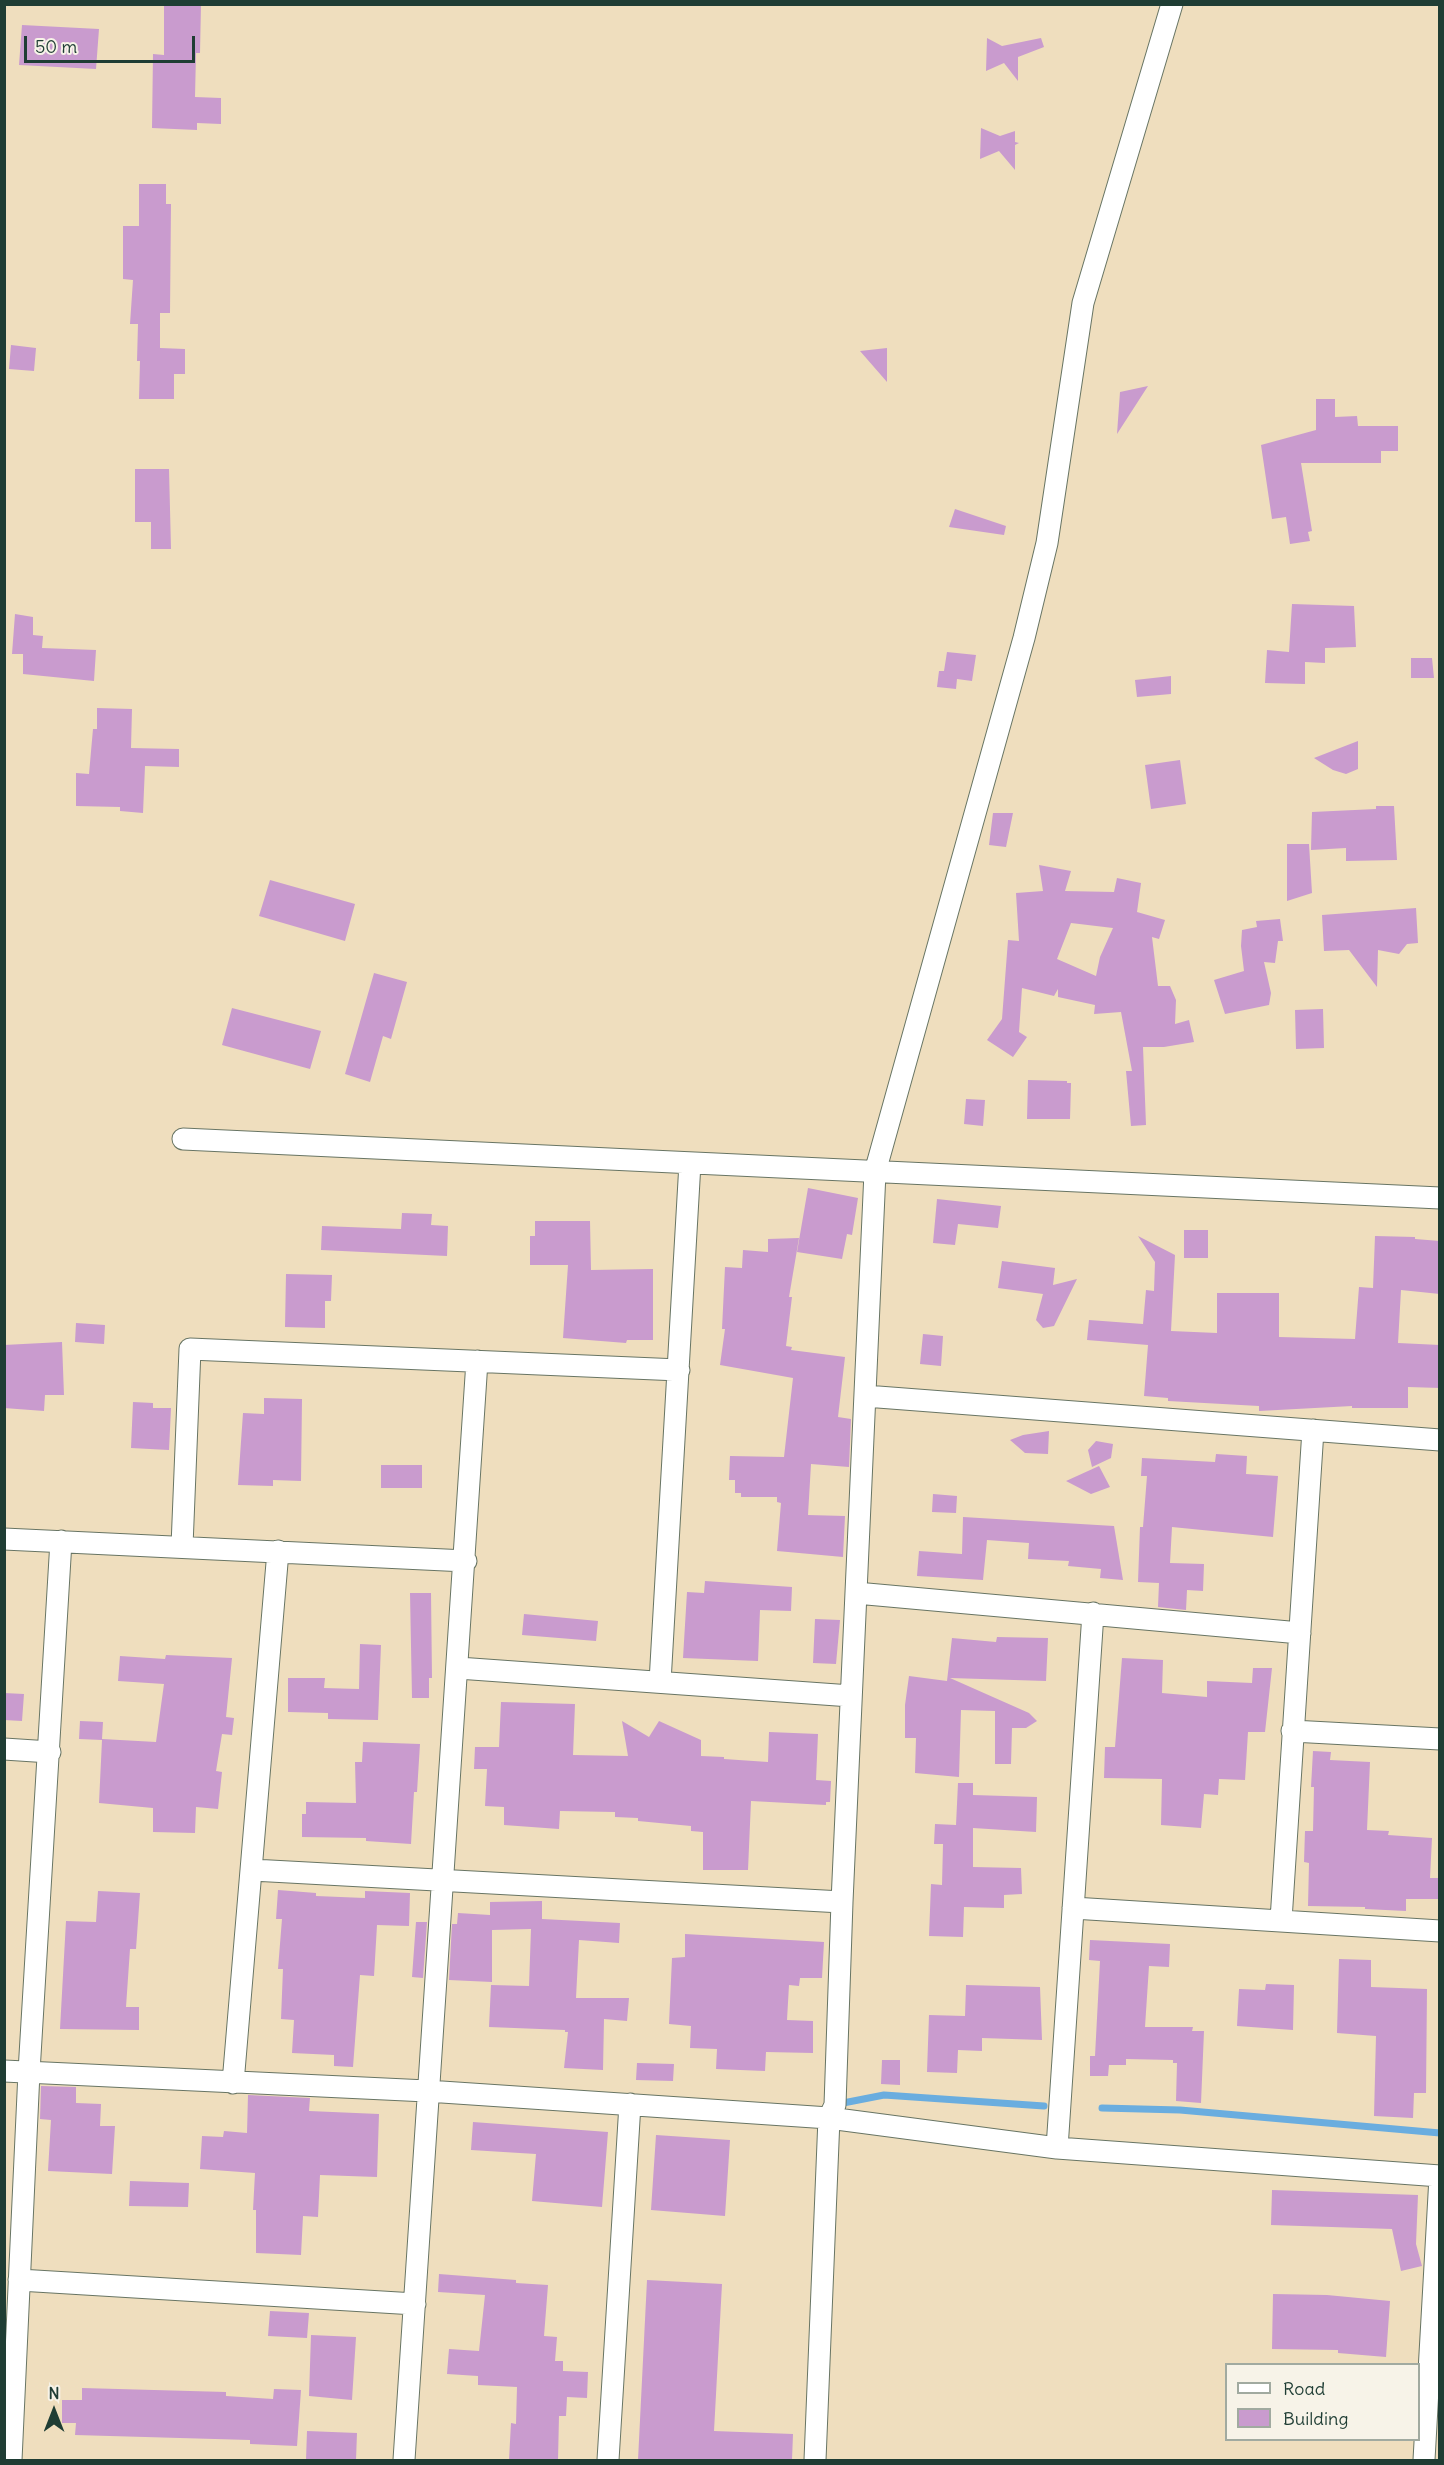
<!DOCTYPE html>
<html>
<head>
<meta charset="utf-8">
<style>
  body { margin:0 }
  #map { position:relative; width:1444px; height:2465px; overflow:hidden; background:#efdebe; font-family:Delius,sans-serif }
  canvas { display:block }
  .frame { position:absolute; inset:0; border:6px solid #1f3d34; pointer-events:none }
  .legend { position:absolute; left:1225px; top:2363px; width:195px; height:78px; box-sizing:border-box; background:#f7f3e8; border:2px solid #a1aaa0; margin:0; padding:8px 10px; list-style:none; font-size:18px; color:#1f3d34 }
  .legend li { display:flex; align-items:center; gap:12px; height:30px }
  .legend b { width:30px; border:2px solid #a1aaa0 }
  .north { position:absolute; left:24px; top:2381px; width:60px; height:60px; -webkit-text-stroke:4px #f7f3e8; paint-order:stroke; rotate:0deg; font-size:16px; font-weight:700; line-height:24px; text-align:center; color:#1f3d34 }
  .north::after { content:''; display:block; margin:auto; width:21px; height:27px; background:#1f3d34; clip-path:polygon(50% 0,100% 100%,50% 72%,0 100%) }
  .scale { position:absolute; left:24px; top:36px; width:171px; height:27px; box-sizing:border-box; border:3px solid #1f3d34; border-top:0; padding-left:8px; font-size:18px; line-height:21px; white-space:nowrap; color:#1f3d34; -webkit-text-stroke:4px #f7f3e8; paint-order:stroke }
</style>
</head>
<body>
<div id="map">
<canvas width="1444" height="2465"></canvas>
<div class="frame"></div>
<ul class="legend">
<li><b style="height:8px;background:#fff"></b>Road</li>
<li><b style="height:16px;background:#c99bce"></b>Building</li>
</ul>
<div class="north">N</div>
<div class="scale">50 m</div>
</div>
<script>
const c = document.querySelector('canvas').getContext('2d');
c.lineJoin = 'round';
function trace(path, color, width, dash) { c.strokeStyle = color; c.lineWidth = width; c.lineCap = dash ? 'butt' : 'round'; c.setLineDash(dash || []); c.stroke(path); }
function fill(path, color) { c.fillStyle = color; c.fill(path, 'evenodd'); }
const stream = new Path2D(`
  M838,2104L884,2095L1044,2106
  M1102,2108L1180,2110L1440,2133`);
const building = new Path2D(`
  M164,4H201L200,53H196L195,97L221,98V124L197,123V130L152,128L153,54L164,55Z
  M22,25L99,29L96,69L19,65Z
  M987,38L1002,46L1041,38L1044,47L1018,57V81L1004,63L986,71Z
  M981,128L1000,136L1015,131V142L1019,143L1015,145V170L999,151L980,159Z
  M139,184H166V204H171L170,313H160V348L185,349V374H174V399H139L140,361H137L138,324H130L133,280L123,279V226H139Z
  M11,345L36,348L34,371L9,369Z
  M887,348V382L860,351Z
  M1148,386L1117,434L1120,392Z
  M1316,399H1335V417L1357,416L1358,426H1398V451H1381V463H1301L1312,531L1308,532L1310,541L1290,544L1286,517L1272,519L1261,445L1316,430Z
  M135,469H169L171,549H151V522H135Z
  M955,509L1006,526L1004,535L949,527Z
  M1292,604L1354,606L1356,647L1325,648V663L1305,662V684L1265,683L1267,650L1289,652Z
  M15,614L33,617V635L43,636L42,648L96,650L94,681L23,674V654H12Z
  M947,652L976,655L972,681L957,679L956,689L937,687L939,671H944Z
  M1411,658H1432L1434,678H1411Z
  M1171,676V694L1137,697L1135,680Z
  M97,708L132,709L131,748L179,749V767L145,766L143,813L120,811V807L76,806V773L89,774L93,729H97Z
  M1358,741V769L1346,774L1333,770L1314,758Z
  M1180,760L1186,804L1151,809L1145,765Z
  M1376,806H1394L1397,860L1346,861V848L1311,850L1312,812L1376,809Z
  M993,813H1013L1006,847L989,845Z
  M1287,844H1309L1312,893L1287,901Z
  M1039,865L1071,871L1065,891L1114,892L1117,878L1141,883L1137,912L1165,920L1159,939L1152,937L1158,986H1170L1176,1000L1175,1024L1189,1020L1194,1042L1164,1047H1143L1146,1125L1131,1126L1126,1071H1132L1121,1012L1094,1014L1095,1005L1058,997V989L1054,996L1022,988L1019,1032L1027,1037L1013,1057L987,1040L1002,1019L1008,940L1019,941L1016,893L1043,891ZM1071,923L1113,928L1100,957L1096,976L1057,959Z
  M270,880L355,904L345,941L259,916Z
  M1416,908L1418,943L1407,944L1399,954L1378,950L1377,987L1349,950L1324,951L1322,915Z
  M1280,919L1283,941H1278L1275,963L1264,962L1271,993L1269,1005L1225,1014L1214,980L1244,971L1241,946L1242,930L1257,927L1256,921Z
  M374,973L407,982L391,1039L383,1036L370,1082L345,1074Z
  M232,1008L321,1031L310,1069L222,1045Z
  M1323,1009L1324,1048L1296,1049L1295,1010Z
  M1028,1080L1067,1081V1083H1071L1070,1119H1027Z
  M966,1099L985,1100L983,1126L964,1124Z
  M808,1188L858,1198L852,1235L847,1234L842,1259L797,1252Z
  M937,1199L1001,1206L998,1228L958,1224L955,1245L933,1243Z
  M402,1213L432,1214L431,1225L448,1226L447,1256L321,1250L322,1226L401,1229Z
  M535,1221H590L591,1270L653,1269V1340H627L626,1343L563,1338L568,1265H530V1236H535Z
  M1184,1230H1208V1258H1184Z
  M1138,1236L1175,1255L1171,1331L1217,1333V1293H1279V1337L1355,1339L1359,1287L1373,1288L1375,1236L1415,1237V1239L1440,1241V1294L1401,1290L1398,1343L1440,1345V1388L1408,1387V1408H1352V1406L1259,1411V1406L1168,1401V1398L1144,1396L1148,1345L1087,1340L1089,1320L1143,1324L1146,1290L1154,1291L1155,1262Z
  M799,1238L789,1297H792L786,1346L792,1347L791,1350L845,1357L838,1417L851,1419L849,1467L811,1464L808,1515L845,1516L843,1557L777,1551L781,1503L777,1502V1497H741V1493H735V1480H729L730,1456L784,1457L793,1378L720,1365L725,1329H722L725,1267L742,1268L743,1250L768,1252V1239Z
  M1002,1261L1055,1268L1053,1285L1077,1279L1054,1326L1043,1328L1036,1320L1043,1294L998,1288Z
  M286,1274L332,1275L331,1301H325V1328L285,1327Z
  M76,1323L105,1325L104,1344L75,1342Z
  M923,1334L943,1336L941,1366L920,1364Z
  M62,1342L64,1395H45L44,1411L4,1408V1345Z
  M264,1398L302,1399L301,1481L273,1480V1486L238,1485L243,1413L264,1414Z
  M133,1402L153,1403V1408H171L169,1450L131,1448Z
  M1049,1431L1048,1454L1025,1453L1010,1440L1023,1435Z
  M1096,1441L1113,1444L1111,1458L1092,1467L1088,1450Z
  M1216,1454L1247,1456L1246,1474L1278,1476L1273,1537L1172,1527L1170,1563L1204,1564L1203,1591L1187,1590L1186,1610L1158,1607L1159,1583L1138,1582L1140,1527H1143L1147,1476H1141L1142,1458L1215,1462Z
  M381,1465H422V1488H381Z
  M1099,1466L1110,1487L1091,1494L1066,1481Z
  M933,1494L957,1496L956,1513L932,1512Z
  M963,1517L1114,1526L1123,1580L1100,1578L1101,1569L1068,1566L1069,1561L1028,1559L1029,1543L987,1540L983,1580L917,1576L919,1551L962,1554Z
  M705,1581L792,1587L791,1611L760,1610L758,1661L683,1658L687,1592L704,1593Z
  M410,1593H431L432,1678H429V1698H412Z
  M524,1614L598,1621L596,1641L522,1635Z
  M815,1619L840,1620L836,1664L813,1663Z
  M997,1637L1048,1638L1046,1681L950,1678L1029,1713L1037,1721L1026,1728H1012L1011,1764H995V1711L961,1710L959,1777L915,1773L916,1738H905V1705L909,1676L947,1681L952,1638L996,1642Z
  M360,1644L381,1645L378,1720L328,1719V1713L288,1712V1678H325L324,1688L359,1689Z
  M166,1655L232,1658L226,1717L234,1718L232,1735L222,1734L216,1771L222,1772L218,1809L196,1807L195,1833L153,1832V1808L99,1803L102,1740L79,1739L80,1721L103,1722L102,1739L156,1742L164,1684L118,1681L120,1656L165,1659Z
  M1122,1658L1163,1660L1162,1693L1207,1697V1681L1252,1683L1253,1668H1272L1265,1732H1248L1245,1780L1219,1779L1218,1795L1204,1794L1201,1828L1161,1825L1162,1779L1104,1778L1105,1747H1115Z
  M4,1693L24,1694L22,1721L4,1720Z
  M501,1702L575,1704L573,1755L628,1756L622,1721L649,1737L659,1721L701,1740V1756L724,1757V1759L768,1762L769,1732L818,1734L816,1780L831,1781L830,1802H826V1805L751,1801L748,1870H703V1832L691,1831V1826L638,1821V1818L615,1817V1812L560,1811L559,1829L504,1825V1807L485,1806L487,1769H474L475,1747H499Z
  M363,1742L420,1744L417,1792H414L411,1844L366,1841V1838L302,1837V1814H306V1802L356,1803L355,1762H362Z
  M1313,1751L1331,1752L1330,1760L1370,1762L1367,1830L1389,1831L1388,1835L1432,1838L1430,1878H1440V1899H1406V1911L1365,1909V1907L1308,1906L1309,1863L1304,1862L1305,1831H1313L1314,1787H1311Z
  M958,1783H973V1795L1037,1797L1036,1832L973,1828V1867L1021,1868L1022,1894L1004,1895V1908L964,1907L963,1937L929,1936L931,1884L942,1885L943,1844H934L935,1824L956,1825Z
  M278,1890L316,1893V1896L365,1898V1891L410,1893L409,1926L377,1925L374,1976L360,1975L353,2067L334,2066V2055L292,2053L294,2020L281,2019L283,1969H278L282,1919H276Z
  M98,1891L140,1893L136,1949H130L126,2007H139V2030L60,2029L66,1921L96,1922Z
  M542,1901V1919L620,1923L619,1943L579,1940L576,1998H629L627,2021L604,2019L603,2070L564,2068L568,2032H565V2030L489,2027L491,1985L529,1986L531,1929L492,1930V1982L449,1980L452,1924H457L458,1913L490,1915V1902Z
  M416,1922H427L423,1978L412,1977Z
  M685,1934L824,1942L822,1978H800L799,1986L789,1985L787,2020L813,2021V2053L766,2052L765,2071L716,2069L717,2049L690,2048L691,2026L669,2024L672,1958L685,1957Z
  M1090,1940L1170,1944L1169,1967L1149,1966L1145,2027H1193L1192,2031H1204L1201,2103L1176,2101L1177,2063H1173V2060L1126,2059V2065H1109L1108,2076H1090V2056H1095L1100,1961L1089,1960Z
  M1339,1959L1371,1960V1987L1427,1989L1426,2093H1414L1413,2118L1374,2116L1376,2036L1337,2033Z
  M1266,1984L1294,1985L1293,2030L1237,2026L1239,1989L1265,1990Z
  M966,1985L1040,1987L1042,2040L982,2038V2051L958,2050L957,2073L927,2072L929,2015L965,2016Z
  M882,2060H900V2085L881,2084Z
  M637,2063L674,2064L673,2081L636,2080Z
  M41,2086L76,2087V2103L101,2104L100,2126H115L112,2174L48,2171L51,2120L40,2119Z
  M248,2095L310,2098L309,2111L379,2114L377,2177L320,2175L318,2217L303,2216L301,2255L256,2253V2210H253L255,2173L200,2169L202,2136L223,2137L224,2131L247,2133Z
  M473,2122L608,2132L602,2207L532,2201L536,2154L471,2150Z
  M656,2135L730,2140L725,2216L651,2210Z
  M130,2181L189,2183L188,2207L129,2206Z
  M1272,2190L1418,2195L1416,2244L1422,2266L1401,2271L1392,2229L1271,2225Z
  M439,2274L516,2280V2283L548,2285L544,2336L557,2337L555,2361H563V2371L588,2372L587,2398L567,2397L566,2416H559L558,2460H509L511,2423L516,2424L517,2387L478,2385V2376L447,2374L449,2349L479,2351L485,2295L438,2292Z
  M647,2280L722,2284L714,2431L793,2434L792,2460H638Z
  M1273,2294L1327,2295L1390,2301L1386,2357L1338,2353V2350L1272,2349Z
  M270,2311L309,2313L307,2338L268,2336Z
  M311,2335L356,2337L352,2400L309,2396Z
  M82,2388L226,2392V2396L273,2399L274,2389L301,2390L297,2446L250,2444V2440L75,2435L76,2423H62V2400H82Z
  M307,2431L357,2433L356,2460H306Z`);
const minor = new Path2D(`
  M183,1139L1440,1198
  M865,1396L1440,1440
  M4,1539L466,1561
  M182,1546L190,1349L679,1370
  M856,1593L1300,1633
  M458,1668L851,1696
  M660,1682L690,1163
  M1292,1731L1440,1739
  M4,1749L50,1752
  M252,1870L842,1902
  M1073,1908L1440,1931
  M1281,1920L1313,1430
  M4,2071L427,2091L829,2118L1057,2148L1440,2176
  M233,2083L278,1551
  M1057,2148L1093,1613
  M19,2280L415,2304
  M11,2460L29,2072L61,1541
  M404,2460L477,1361
  M608,2460L630,2104
  M815,2460L829,2118L835,2105L842,1902L875,1172L1024,638L1047,543L1083,303L1172,4
  M1424,2460L1440,2177`);
trace(stream, '#6aaddf', 7);
fill(building, '#c99bce');
trace(minor, '#687564', 23);
trace(minor, '#fff', 21);
</script>
</body>
</html>
